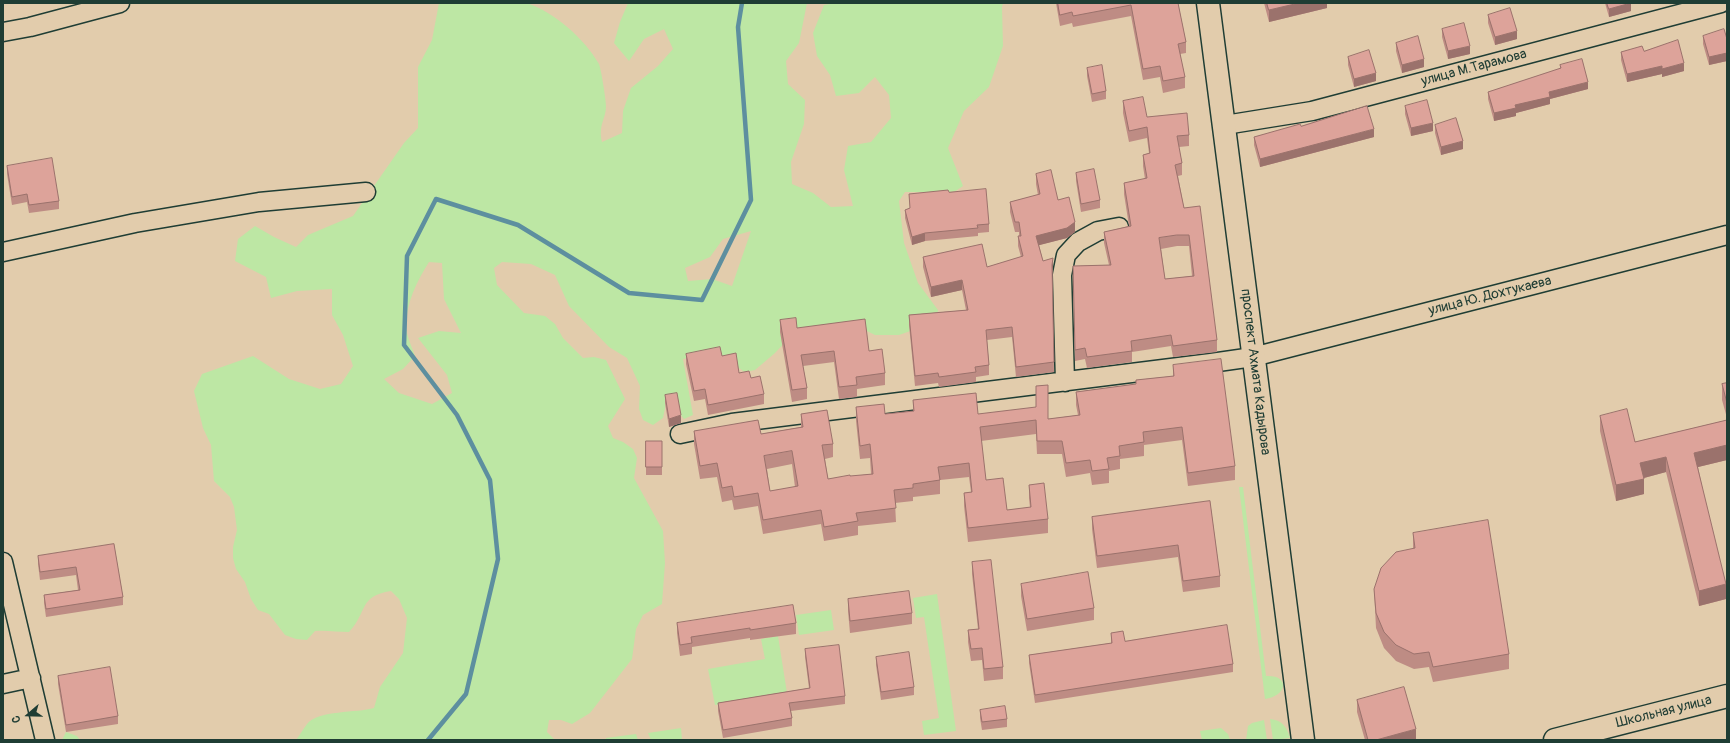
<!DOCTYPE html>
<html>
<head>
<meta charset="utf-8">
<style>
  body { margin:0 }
  #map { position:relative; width:1730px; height:743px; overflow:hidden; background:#e2ccac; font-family:Pangolin,sans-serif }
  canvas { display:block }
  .frame { position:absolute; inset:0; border:4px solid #1f3d34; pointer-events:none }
  .north { position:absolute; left:8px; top:695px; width:40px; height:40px; -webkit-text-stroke:3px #e2ccac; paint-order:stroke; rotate:250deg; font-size:11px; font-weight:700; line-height:16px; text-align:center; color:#1f3d34 }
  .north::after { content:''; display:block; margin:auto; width:14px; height:18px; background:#1f3d34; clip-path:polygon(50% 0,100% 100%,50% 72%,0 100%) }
</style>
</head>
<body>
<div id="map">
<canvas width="1730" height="743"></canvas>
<div class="frame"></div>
<div class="north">С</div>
</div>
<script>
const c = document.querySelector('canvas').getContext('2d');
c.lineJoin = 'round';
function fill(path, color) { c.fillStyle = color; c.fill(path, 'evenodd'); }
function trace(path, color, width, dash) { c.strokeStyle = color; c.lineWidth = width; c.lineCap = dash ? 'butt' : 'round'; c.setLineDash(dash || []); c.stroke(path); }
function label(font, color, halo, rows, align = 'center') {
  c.font = font + ' Pangolin,sans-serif'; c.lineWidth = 3; c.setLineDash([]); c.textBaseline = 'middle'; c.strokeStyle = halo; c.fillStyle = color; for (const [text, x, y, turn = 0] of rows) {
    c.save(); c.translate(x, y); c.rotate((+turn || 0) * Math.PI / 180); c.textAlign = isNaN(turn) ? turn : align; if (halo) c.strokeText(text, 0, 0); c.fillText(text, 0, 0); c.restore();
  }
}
const green = new Path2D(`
  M439,3H527C554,12 584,38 599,64C601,69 606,99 606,106C606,119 598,125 602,142L622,133L623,111L631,88L658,66L673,49L664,29L644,39L629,61L614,43L620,22L628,3H807L799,43L786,61L788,84L805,100L804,124L791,162L792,184L813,193L831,207L853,206L844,170L848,146L871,142L891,118L889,95L875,77L859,93L836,96L830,75L817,56L813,33L824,5L835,3H1003L1002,7L1003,46L989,87L964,111L948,148L963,186L954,192H905L899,201L904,243L918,283L938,310L936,322L899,335H875L859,327L790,337L775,353L755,370L745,372C722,358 711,352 683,359L693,415L684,419L667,398L663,418L653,425L643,420L639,409L640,386L627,358L609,347L569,306L555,275L531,264L502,262L494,268L497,285L524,313L545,316L555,324L563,338L583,358L594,357L606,360L625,399L608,426L613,438L623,442L633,449L637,458L634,478L663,531L665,563L662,604L643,615L636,629L632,659L590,713L572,724L561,720H549L547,732L555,740H296C300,735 303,729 307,724C318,710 357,713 374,708L380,687L403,653L407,618L399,599L391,591C358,596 368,612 349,632C337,632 327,630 315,631L307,640L296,639L285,635L269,614L258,610L251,599L245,582L236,569L233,558V547L237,530L234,507L230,497L214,481L211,445L203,428L194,391L202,374L253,356L289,379L320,389L341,384L353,366L343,335L332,315V289L297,291L271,298L266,277L235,261L238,239L255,226L274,237L296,247L308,235L353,216L404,143L418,128V67L432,40ZM751,231L732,286L712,279L688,281L685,268L710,257L723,239ZM429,262L442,263L444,299L461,333L439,331L418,338L447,375L452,393L432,404L399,393L384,379L403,369L415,356C412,347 406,335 406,326C406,303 417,281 429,262Z
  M1239,487H1243L1266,676C1291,675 1287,696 1265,699Z
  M937,594L956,731L924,735L922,721L939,718L924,617L916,618L913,598Z
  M831,610L834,630L799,635L796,615Z
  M778,636L787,693L715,705L708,669L765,659L761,639Z
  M1270,719C1282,720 1287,727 1290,738L1273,740Z
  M1264,720L1267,740H1246L1248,726L1252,723Z
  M681,728L682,740H651L648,733Z
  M1221,728L1228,734L1230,740H1202L1200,731Z
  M66,732L77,736L80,740H62Z
  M636,734L638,740H606V738Z`);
const stream = new Path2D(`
  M428,740L466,694L498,559L490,480L457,415L404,345L407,256L436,199L518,225L629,293L702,300L751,200L738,27L742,3`);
const street = new Path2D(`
  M3,32L30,27L120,3
  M1225,125L1312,111L1721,3
  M3,252L135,223L259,202L366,192
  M1065,382L1062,275L1066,255L1078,242L1098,231L1119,227
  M680,434L732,423L1211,363L1253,357L1727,235
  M3,562L45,740
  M3,684L31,678`);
const secondary = new Path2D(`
  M1208,3L1303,740
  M1555,740L1727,696`);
const wall = new Path2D(`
  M1056,3H1178L1186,42V53L1180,54L1185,77V88L1163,93L1160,77L1143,80L1131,16L1073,27L1072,23L1060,26Z
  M1264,3H1327V8L1269,22Z
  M1605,3H1631V11L1609,17Z
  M1488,15L1517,39L1495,45L1488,23Z
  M1442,29L1470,54L1448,59L1442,37Z
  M1703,36L1727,39V61L1709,65L1703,44Z
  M1396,43L1424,67L1402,73L1396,51Z
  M1644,51L1684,71L1662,77V74L1627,82L1621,60V52Z
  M1348,57L1376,81L1354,87L1348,65Z
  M1560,65L1588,89L1550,99V104L1516,113V116L1494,121L1488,99V92L1560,69Z
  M1087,68L1106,91V99L1092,102L1087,76Z
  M1123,101L1147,117L1189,135V146L1179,147L1182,163V175L1178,176L1184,208L1217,340V352L1173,357L1171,346L1132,352V362L1087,368L1085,359L1075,361L1073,266L1109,265L1104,243V232L1129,226L1124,194V183L1145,179L1143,166V155L1149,153L1147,138L1129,142L1123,113ZM1177,246H1189L1192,276L1165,279L1161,249Z
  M1405,106L1433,131L1411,136L1405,114Z
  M1435,125L1463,149L1441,155L1435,133Z
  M1301,126L1374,137L1260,167L1254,145V137Z
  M7,166L59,201V209L29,213L27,202L12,205L7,174Z
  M1076,173L1100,200V208L1081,212L1076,181Z
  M1036,174L1058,200L1075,232L1067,238L1039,245L1043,261L1053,268L1052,274L1054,372L1016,377L1012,337L987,340L989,365V375L976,377V382L939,387L938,383L915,386L909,325V315L966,310L962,290L931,297L923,267V257L987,267L1021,257L1018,246V236H1019V232H1015L1010,212V202L1038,195L1036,184Z
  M949,192L989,224V232L978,233V236L925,241L912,245L905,218V210L910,208L909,194Z
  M780,320L797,328L869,351L885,373V385L857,389V397L839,399L834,362L803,366L807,388V399L792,402L780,332Z
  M686,354L722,356L739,373L751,378L764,394V404L708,415L705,399L694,401L686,364Z
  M1173,365L1235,466V480L1188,486L1182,440L1144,445V456L1120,459V469L1109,471V483L1092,485L1090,473L1066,477L1062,454H1037L1036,434L981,441L986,480L1007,510L1030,508L1029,498V485L1048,519V533L968,542L964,506V493L971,492L969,477L940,480V494L913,497V501L895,503L896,522L858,526V535L824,541L821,524L763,534L758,506L734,510L732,500L722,502L717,477L700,479L694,444V431L761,434L801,427V414L833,444V457L825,459L828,479L871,474L870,458L860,459L856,421V407L885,414L913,411V400L978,414L1048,419L1078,415L1076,405V392L1136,384V380L1173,376ZM792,464L795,487L770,491L767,469Z
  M1727,383V418L1722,400V384Z
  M665,395L681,423L669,427L665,403Z
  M1600,416L1635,442L1727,420V460L1698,467L1726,599L1699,606L1666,472L1644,478V494L1616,501L1600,431Z
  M646,441H662V475H646Z
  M1210,501L1220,576V587L1183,592L1178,557L1097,568L1092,529V517Z
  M1413,533L1509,654V669L1433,682L1429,667L1414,669L1396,661L1384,648L1376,628L1374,589L1413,549Z
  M114,544L123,597V605L46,617L44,603V595L78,590L76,575L40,580L38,564V556Z
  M972,562L1003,667V679L984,681L982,660L971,661L968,642V630L978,629L972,574Z
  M1021,584L1094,608V620L1027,631L1021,596Z
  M848,599L912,613V624L850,633L848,611Z
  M677,623H796V634L750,640V638L692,647V654L680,656L677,633Z
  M1111,633L1125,641L1233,664V672L1035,703L1029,663V655L1111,643Z
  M805,649L845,696V704L791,711L792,718V726L723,738L718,711V703L809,688L805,657Z
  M876,657L914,687V695L881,700L876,665Z
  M58,676L118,716V724L66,732L58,684Z
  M1357,700L1416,740H1365L1357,712Z
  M980,710L1007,719V727L982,730L980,718Z`);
const shadedWall = new Path2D(`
  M1299,3H1327V8L1269,22V10Z
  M1631,3V11L1609,17V9Z
  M1517,31V39L1495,45V37Z
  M1470,46V54L1448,59V51Z
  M1727,53V61L1709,65V57Z
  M1424,59V67L1402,73V65Z
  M1684,63V71L1662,77V69Z
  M1662,66V74L1627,82V74Z
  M1376,73V81L1354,87V79Z
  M1588,82V89L1550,99V104L1516,113V116L1494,121V113L1515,105L1549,92Z
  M1433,123V131L1411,136V128Z
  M1374,129V137L1260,167V159Z
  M1463,141V149L1441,155V147Z
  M1075,222V232L1067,238L1036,246V236Z
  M925,233V241L912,245V237Z
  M1053,258V268L1052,275V265Z
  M962,280V290L931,297V287Z
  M681,415V423L669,427V419Z
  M1727,445V460L1694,468V453Z
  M1666,457V472L1640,479V463Z
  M1644,479V494L1616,501V485Z
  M1726,584V599L1699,606V591Z
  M1416,729V740H1376Z`);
const building = new Path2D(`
  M1058,3H1178L1186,42L1178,44L1185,77L1163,81L1160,66L1143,69L1131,5L1073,16L1072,12L1060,15Z
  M1267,3H1299L1269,10Z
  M1607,3H1631L1609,9Z
  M1510,8L1517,31L1495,37L1488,15Z
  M1464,23L1470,46L1448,51L1442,29Z
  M1724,29L1727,39V53L1709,57L1703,36Z
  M1418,36L1424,59L1402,65L1396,43Z
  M1678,40L1684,63L1662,69V66L1627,74L1621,52L1642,46L1644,51Z
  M1369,50L1376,73L1354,79L1348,57Z
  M1582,59L1588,82L1549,92L1550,97L1515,105L1516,108L1494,113L1488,92L1561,68L1560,65Z
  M1102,65L1106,91L1092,94L1087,68Z
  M1143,97L1147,117L1187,113L1189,135L1177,136L1182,163L1175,165L1184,208L1200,206L1217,340L1173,346L1171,335L1131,341L1132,351L1087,357L1085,348L1075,350L1073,266L1111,265L1104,232L1131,226L1124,183L1147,178L1143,155L1150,153L1147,127L1129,131L1123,101ZM1177,235H1189L1194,276L1165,279L1159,238Z
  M1427,100L1433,123L1411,128L1405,106Z
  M1367,106L1374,129L1260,159L1254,137L1300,124L1301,126Z
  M1456,118L1463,141L1441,147L1435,125Z
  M52,158L59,201L29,205L27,194L12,197L7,166Z
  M1094,169L1100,200L1081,204L1076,173Z
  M1051,170L1058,200L1069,197L1075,222L1067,228L1036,236L1043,261L1053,258L1052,265L1054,362L1016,367L1012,327L986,330L989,365L975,367L976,372L939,377L938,373L915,376L909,315L968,310L962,280L931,287L923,257L982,244L987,267L1023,256L1018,236H1021L1019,222H1015L1010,202L1040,194L1036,174Z
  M986,189L989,224L977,225L978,228L925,233L912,237L905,210L910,208L909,194L948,190L949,192Z
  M796,318L797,328L865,319L869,351L882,349L885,373L856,377L857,385L839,387L834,351L801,355L807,388L792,390L780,320Z
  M720,347L722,356L736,353L739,373L749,371L751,378L760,376L764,394L708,405L705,389L694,391L686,354Z
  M1221,359L1235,466L1188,473L1182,427L1143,432L1144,442L1119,446L1120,456L1107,458L1109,469L1092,471L1090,460L1066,463L1062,441H1037L1036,420L980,427L986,480L1003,478L1007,510L1031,507L1029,485L1044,483L1048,519L968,528L964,493L972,492L969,463L938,467L940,480L913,484V488L894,490L896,508L856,513L858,521L824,527L821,510L763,520L758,493L734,497L732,486L722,488L717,463L700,466L694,431L758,420L761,434L803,427L801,414L827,410L833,444L822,445L828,479L850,475V476L873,474L870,444L860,446L856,407L884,404L885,414L914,411L913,400L976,393L978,414L1036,407V386L1048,385V419L1080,415L1076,392L1136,384V380L1174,376L1173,365ZM792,451L798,486L770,491L764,456Z
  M1727,383V403L1722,384Z
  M677,393L681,415L669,419L665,395Z
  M1627,409L1635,442L1727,420V445L1694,453L1726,584L1699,591L1666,457L1640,463L1644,479L1616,485L1600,416Z
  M646,441H662V467H646Z
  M1210,501L1220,576L1183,581L1178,545L1097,556L1092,517Z
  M1488,520L1509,654L1433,667L1429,652L1414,654L1396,645L1384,632L1376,613L1374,589L1381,568L1396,552L1415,548L1413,533Z
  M114,544L123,597L46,609L44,595L80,590L76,567L40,572L38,556Z
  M991,560L1003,667L984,669L982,648L971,649L968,630L979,629L972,562Z
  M1088,572L1094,608L1027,619L1021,584Z
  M909,591L912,613L850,621L848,599Z
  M793,605L796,623L750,630V628L691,637L692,643L680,645L677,623Z
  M1227,625L1233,664L1035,695L1029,655L1112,643L1111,633L1123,631L1125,641Z
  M839,645L845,696L789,703L792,718L723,730L718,703L810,688L805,649Z
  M909,652L914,687L881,692L876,657Z
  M110,667L118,716L66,725L58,676Z
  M1404,687L1416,729L1376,740H1368L1357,700Z
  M1005,706L1007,719L982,722L980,710Z`);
const streetNames = [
  ["улица М.Тарамова",1474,68,-15],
  ["улица Ю. Дохтукаева",1490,296,-14],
  ["проспект Ахмата Кадырова",1255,372,83],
  ["Школьная улица",1664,712,-14]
];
fill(green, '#bde7a4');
trace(stream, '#5d8f9f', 4.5);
trace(street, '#1f3d34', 21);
trace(secondary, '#1f3d34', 25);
trace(street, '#e2ccac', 18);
trace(secondary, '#e2ccac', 22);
fill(wall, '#be8c84');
fill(shadedWall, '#9b726c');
fill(building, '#dda39a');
trace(building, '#9b726c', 1);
label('14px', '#1f3d34', '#e2ccac', streetNames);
</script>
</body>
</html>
